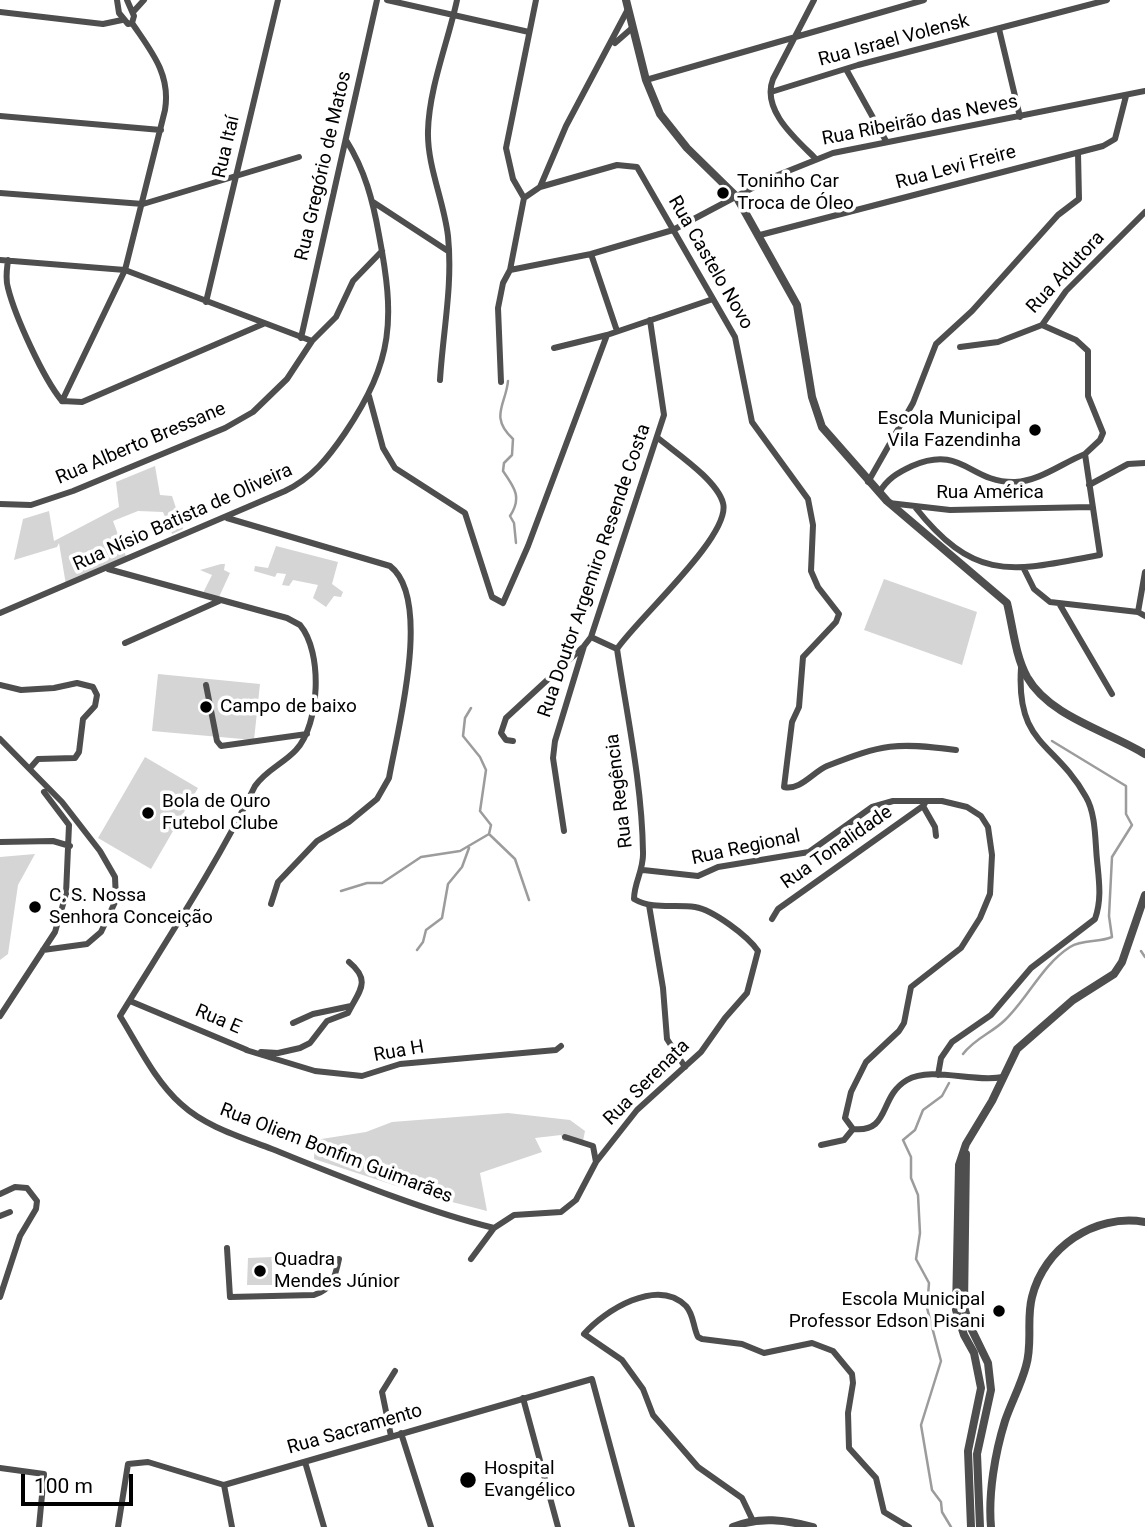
<!DOCTYPE html>
<html>
<head>
<meta charset="utf-8">
<style>
  body { margin:0 }
  #map { position:relative; width:1145px; height:1527px; overflow:hidden; background:#fff; font-family:Roboto,sans-serif }
  canvas { display:block }
  .scale { position:absolute; left:21px; top:1474px; width:112px; height:32px; box-sizing:border-box; border:4px solid #000; border-top:0; padding-left:9px; font-size:21px; line-height:24px; white-space:nowrap; color:#000; -webkit-text-stroke:5px #fff; paint-order:stroke }
</style>
</head>
<body>
<div id="map">
<canvas width="1145" height="1527"></canvas>
<div class="scale">100 m</div>
</div>
<script>
const c = document.querySelector('canvas').getContext('2d');
c.lineJoin = 'round';
function fill(path, color) { c.fillStyle = color; c.fill(path, 'evenodd'); }
function trace(path, color, width, dash) { c.strokeStyle = color; c.lineWidth = width; c.lineCap = dash ? 'butt' : 'round'; c.setLineDash(dash || []); c.stroke(path); }
function label(font, color, halo, rows, align = 'center') {
  c.font = font + ' Roboto,sans-serif'; c.lineWidth = 7; c.setLineDash([]); c.textBaseline = 'middle'; c.strokeStyle = halo; c.fillStyle = color; for (const [text, x, y, turn = 0] of rows) {
    c.save(); c.translate(x, y); c.rotate((+turn || 0) * Math.PI / 180); c.textAlign = isNaN(turn) ? turn : align; if (halo) c.strokeText(text, 0, 0); c.fillText(text, 0, 0); c.restore();
  }
}
const green = new Path2D(`
  M155,466L160,495L172,496L183,529L172,534L163,512L138,511L113,521L127,559L66,585L59,543L57,547L14,560L23,519L49,511L54,541L119,507L116,482Z
  M276,546L338,562L332,584L343,592L341,597L334,596L326,607L313,598L318,585L293,580L289,586L282,585L286,574L277,573L275,577L254,571L255,566L268,568Z
  M221,564H225L224,570L230,573L219,597L203,593L212,575L200,570Z
  M884,579L977,612L962,665L864,630Z
  M158,674L260,684L254,740L152,731Z
  M145,757L198,788L151,869L98,838Z
  M35,854L18,885L8,954L0,960V857Z
  M508,1113L570,1120L585,1131L583,1141H563L561,1135L535,1138L542,1152L480,1173L487,1211L421,1194L314,1159L315,1140L366,1132L392,1122Z
  M272,1257V1285H247L248,1258Z`);
const stream = new Path2D(`
  M508,381C506,404 489,417 513,439L512,455L504,463L503,471C515,488 522,498 510,516L514,523L516,543
  M489,834L515,859L529,900
  M341,891L367,883H382L421,857L460,851L489,834L491,825L480,811L486,770L480,757L463,736L465,718L471,708
  M417,950L423,942L426,930L442,918L448,884L462,867L469,848
  M1141,951L1145,957
  M963,1054C975,1038 992,1033 1005,1020C1028,998 1042,965 1070,947C1083,939 1098,943 1112,937L1109,916L1112,857L1132,825L1126,814V786L1052,741
  M949,1083L942,1096L923,1110L915,1130L903,1140L911,1157V1178L918,1195L920,1233L916,1259L929,1283L927,1308L941,1361L921,1425L932,1490L941,1502L942,1512L951,1527`);
const minor = new Path2D(`
  M117,0L119,13L128,24L132,23L134,16L127,0
  M387,0L529,32
  M814,0L773,79C761,110 796,139 815,158
  M134,11L144,0
  M0,12L103,24L122,20
  M999,29L1020,117
  M615,43L631,29
  M846,69L886,141
  M646,80L924,0
  M771,92L858,65L1107,0
  M0,116L161,130
  M540,187L617,165L637,167L735,337L752,422L808,499L813,525L811,571L818,587L839,614L836,622L803,657L799,707L792,722L784,787C800,791 813,772 827,766C883,744 896,742 956,750
  M0,193L143,204L299,157
  M524,198L513,179L506,148L536,0
  M373,202L448,251
  M760,235L1103,146L1115,139L1126,96
  M591,254L617,331
  M0,260L125,270L312,341
  M8,260C7,269 5,279 8,288C15,316 43,378 62,401
  M510,270L591,254L673,230L773,177L833,153L1145,91
  M206,302L278,0
  M301,338L377,0
  M960,347L998,342L1042,325L1066,291L1145,212
  M554,348L607,335L713,299
  M440,380C443,331 453,285 448,236C444,201 427,166 428,131C429,88 448,42 457,0
  M501,382L498,308L503,283L510,270L524,198L540,187L566,126L627,11
  M369,396L383,448L395,468L465,513L492,597L503,603L528,546L607,335
  M62,401L125,270L165,110C171,74 151,51 132,23
  M62,401L82,402L263,324
  M868,482L913,403L936,344L972,311L1058,215L1079,199L1078,153
  M1089,485L1128,464L1145,463
  M879,493C887,479 897,473 912,466C963,444 969,483 1015,482C1040,481 1062,463 1085,454
  M889,503L950,510L1091,507
  M0,504L31,505L73,491L225,428L253,412L287,379L312,341L336,317L353,281L382,251
  M915,507C976,584 1013,571 1100,555L1085,454L1100,440L1103,433L1088,396V351L1076,340L1042,325
  M227,518L390,566C433,599 397,732 389,778L377,799L349,822L317,841L278,882L271,904
  M108,569L287,618L300,625C323,652 320,724 296,750C283,764 266,770 255,786C216,866 166,941 120,1016C138,1045 155,1081 181,1104C206,1127 241,1137 272,1149C342,1177 421,1210 494,1228
  M1024,569L1034,589L1050,602L1138,612L1145,616
  M1060,605L1112,694
  M1138,612L1145,572
  M0,613L285,491C312,478 328,458 345,433C394,360 395,319 379,235C373,201 365,170 346,140
  M591,637L617,649C627,716 642,784 643,852C644,870 634,882 634,899C653,910 674,904 695,907C713,910 748,936 758,951L747,993L725,1018L701,1052L637,1110L596,1162
  M125,643L219,601
  M617,649C637,619 732,535 723,503C717,480 676,453 658,438
  M0,685L21,690L54,688L77,683L93,687L97,695L95,706L83,719L79,752L75,758L38,759L31,767
  M206,685L217,741L221,746L307,734
  M0,739L62,802L100,851L115,877L116,900L101,932L87,944L43,950
  M513,741L506,740L501,733L506,718L582,648
  M925,803L923,806L935,827L936,836
  M564,831L553,758L555,741L584,646L591,637L664,415L650,320
  M0,842L53,841L70,846
  M643,870L698,876L718,867L809,852L872,807L893,801H942L967,807L981,816L988,827L992,855L990,894L980,918L961,948L911,987L904,1023L899,1031L866,1062L851,1092L845,1118L853,1129C891,1133 878,1097 907,1080C932,1066 973,1083 1003,1077
  M649,905L663,988L667,1039L685,1067
  M772,919L778,909L923,806
  M130,1001L247,1050
  M0,1016L55,932L66,894L69,825L44,792
  M293,1023L313,1014L351,1006
  M246,1050L315,1071L362,1076L400,1064L556,1050L561,1046
  M261,1052L278,1053L300,1048L310,1043L327,1021L348,1013C359,991 372,981 349,962
  M938,1075L941,1058L952,1042L991,1015L1031,968L1095,919C1102,899 1099,881 1097,860C1095,841 1096,814 1086,797C1055,741 1016,746 1021,668
  M821,1145L844,1140L853,1129
  M0,1194L15,1187L27,1188L37,1201L36,1209L20,1236L0,1297
  M0,1216L10,1212
  M227,1248L230,1297L314,1295C332,1289 335,1278 339,1259
  M471,1259L494,1228L514,1215L561,1212L576,1200L596,1162L593,1146L565,1137
  M523,1398L558,1527
  M401,1433L431,1527
  M391,1436L382,1392L395,1371
  M305,1462L324,1527
  M0,1468L44,1474L39,1527
  M224,1485L232,1527
  M753,1521L742,1498L698,1467L653,1415L643,1389L622,1360L584,1334C604,1311 657,1277 686,1306C694,1315 693,1327 698,1337L702,1339L742,1344L764,1353L812,1343L833,1351L852,1374L853,1383L848,1413L849,1448L876,1478L884,1512L909,1527
  M118,1527L128,1464L148,1462L224,1485L592,1379L632,1527`);
const tertiary = new Path2D(`
  M626,0L646,80L660,114L687,148L736,196L797,305L812,397L822,427L887,501L1007,603C1013,627 1015,655 1027,677C1050,717 1108,731 1145,754
  M966,1154L964,1307L969,1324L988,1363L991,1390L977,1454L980,1527
  M733,1527C759,1516 786,1520 813,1527
  M971,1527L968,1451L981,1388L974,1353L964,1335L956,1310L959,1165L966,1144L992,1101L1017,1049L1073,1000L1114,974L1122,962L1145,895
  M991,1527C988,1494 995,1453 1005,1421C1011,1403 1021,1385 1026,1366C1033,1343 1026,1320 1032,1297C1044,1248 1094,1213 1145,1222`);
const markers = [
  [723,193,7,"#000"],
  [1035,430,7,"#000"],
  [206,707,7,"#000"],
  [148,813,7,"#000"],
  [35,907,7,"#000"],
  [260,1271,7,"#000"],
  [999,1311,7,"#000"],
  [468,1480,9,"#000"]
];
const streetNames = [
  ["Rua Israel Volensk",894,41,-15],
  ["Rua Ribeirão das Neves",920,121,-11],
  ["Rua Itaí",227,147,-77],
  ["Rua Gregório de Matos",324,166,-77],
  ["Rua Levi Freire",956,168,-15],
  ["Rua Castelo Novo",710,263,60],
  ["Rua Adutora",1066,273,-47],
  ["Rua Alberto Bressane",141,444,-23],
  ["Rua América",990,493],
  ["Rua Nísio Batista de Oliveira",183,518,-24],
  ["Rua Doutor Argemiro Resende Costa",595,571,-71],
  ["Rua Regência",620,791,-97],
  ["Rua Regional",746,848,-12],
  ["Rua Tonalidade",837,848,-35],
  ["Rua E",218,1020,23],
  ["Rua H",399,1052,-10],
  ["Rua Serenata",647,1083,-45],
  ["Rua Oliem Bonfim Guimarães",336,1154,21],
  ["Rua Sacramento",355,1430,-16]
];
const poiNames = [
  ["Toninho Car",737,182],
  ["Troca de Óleo",737,204],
  ["Escola Municipal",1021,419,"right"],
  ["Vila Fazendinha",1021,441,"right"],
  ["Campo de baixo",220,707],
  ["Bola de Ouro",162,802],
  ["Futebol Clube",162,824],
  ["C. S. Nossa",49,896],
  ["Senhora Conceição",49,918],
  ["Quadra",274,1260],
  ["Mendes Júnior",274,1282],
  ["Escola Municipal",985,1300,"right"],
  ["Professor Edson Pisani",985,1322,"right"],
  ["Hospital",484,1469],
  ["Evangélico",484,1491]
];
fill(green, '#d5d5d5');
trace(stream, '#9c9c9c', 2.5);
trace(minor, '#4e4e4e', 6);
trace(tertiary, '#4e4e4e', 8);
for (const [x, y, r, color] of markers) { const dot = new Path2D(); dot.arc(x, y, r, 0, 2 * Math.PI); c.fillStyle = color; c.fill(dot); trace(dot, '#fff', 2.5); }
label('19px', '#000', '#fff', streetNames);
label('19px', '#000', '#fff', poiNames, 'left');
</script>
</body>
</html>
